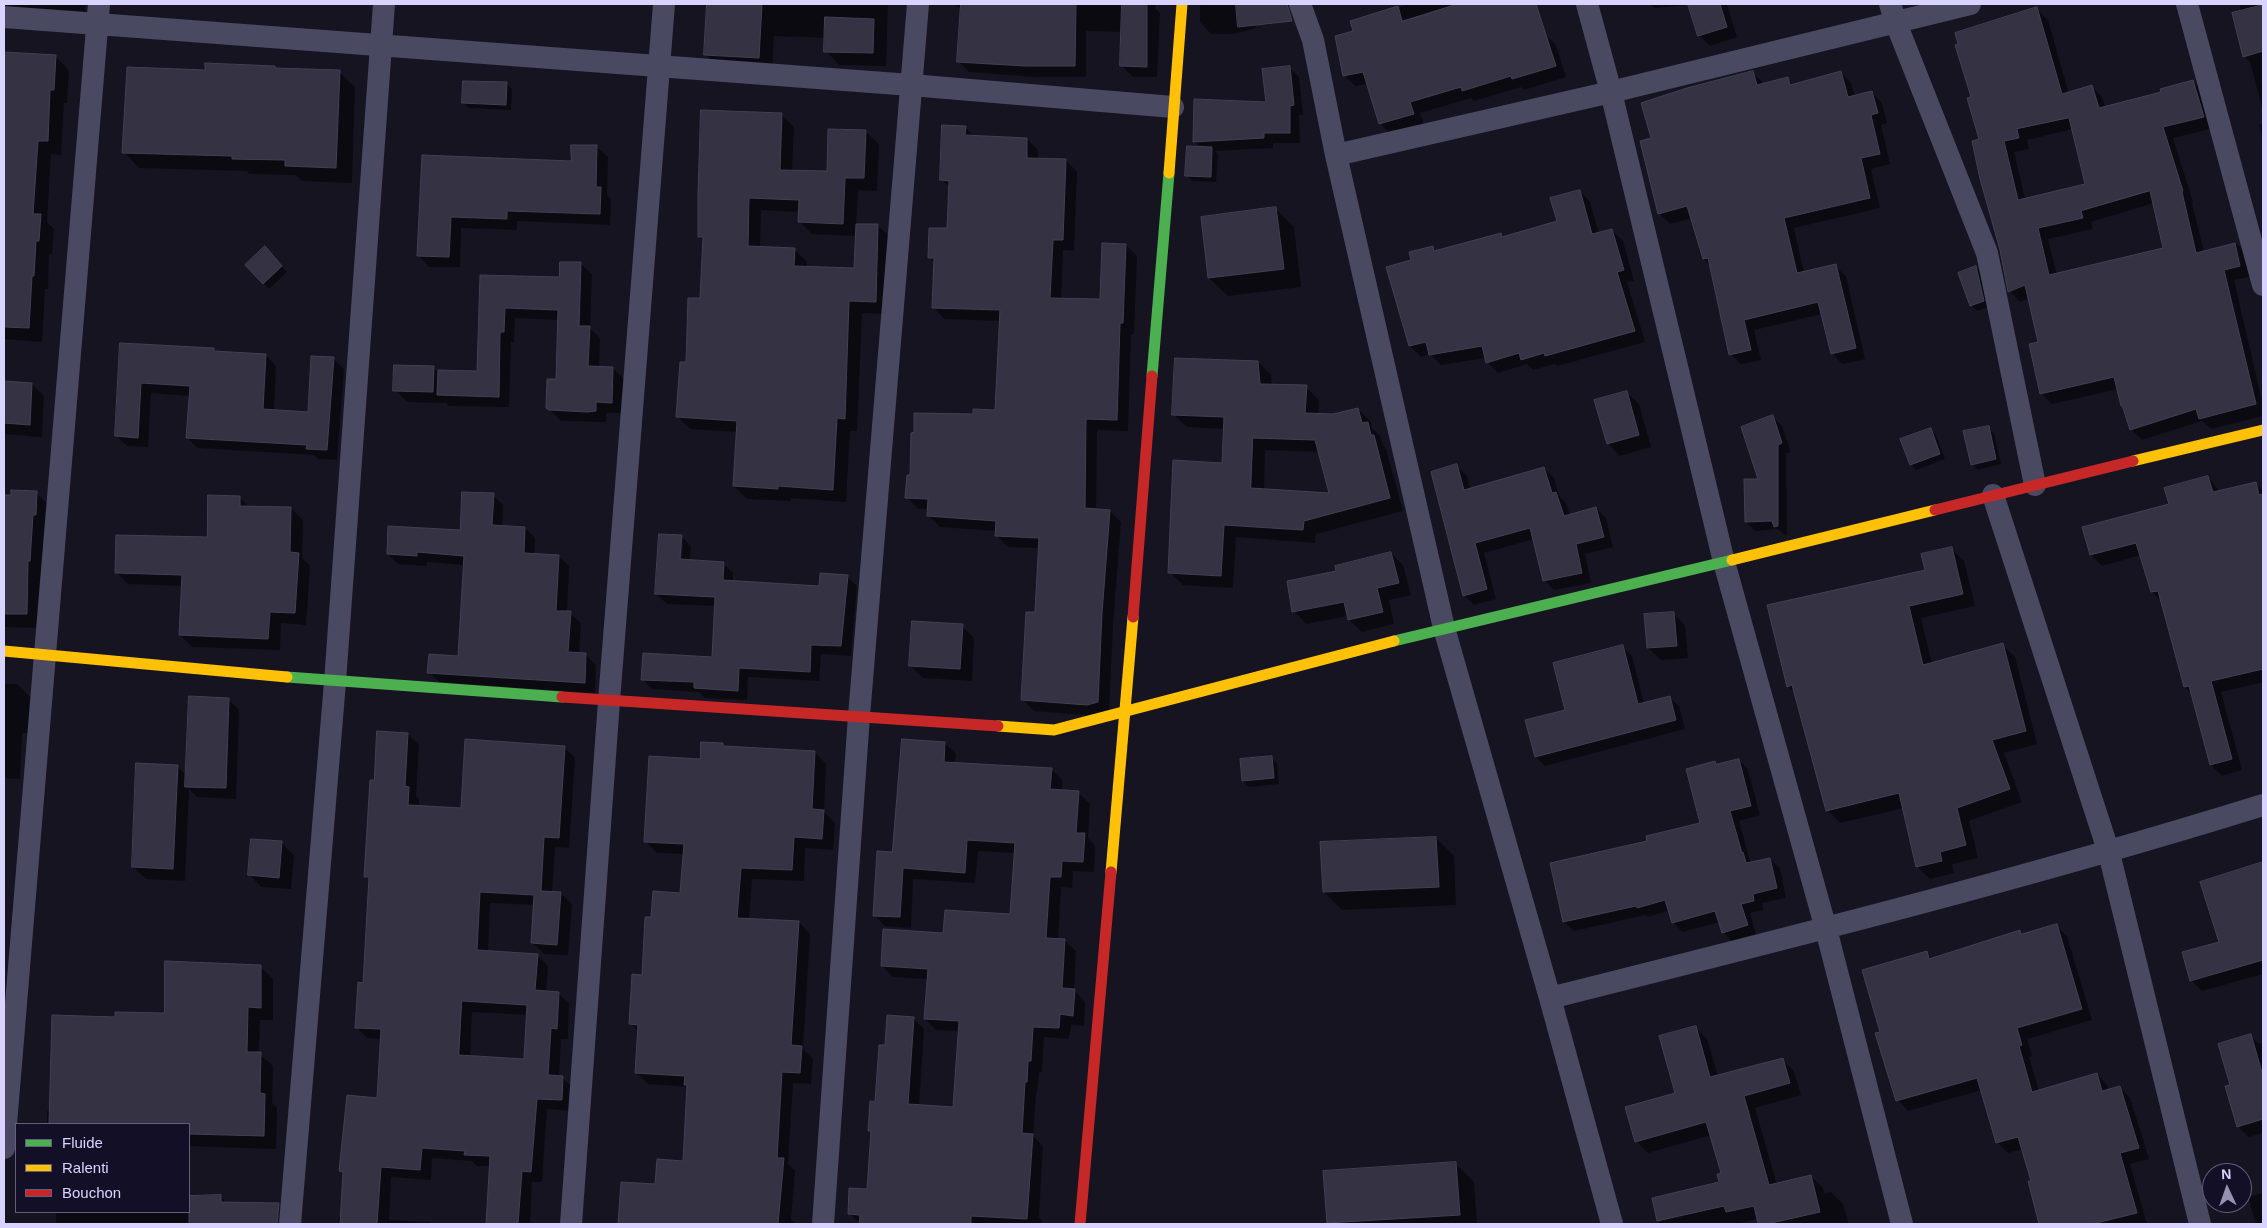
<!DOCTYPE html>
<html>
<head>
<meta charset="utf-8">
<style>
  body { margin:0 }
  #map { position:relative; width:2267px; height:1228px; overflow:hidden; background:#161421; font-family:Arial,sans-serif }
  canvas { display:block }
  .frame { position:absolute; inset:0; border:5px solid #d9d4ff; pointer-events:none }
  .legend { position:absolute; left:15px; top:1123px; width:175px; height:90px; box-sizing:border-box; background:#130f26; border:1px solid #625e7d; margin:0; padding:6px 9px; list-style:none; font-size:15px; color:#d9d4ff }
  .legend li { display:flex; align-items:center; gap:10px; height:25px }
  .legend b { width:25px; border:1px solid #625e7d }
  .north { position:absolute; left:2202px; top:1163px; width:50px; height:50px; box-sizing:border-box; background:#130f26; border:1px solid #625e7d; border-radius:50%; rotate:357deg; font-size:14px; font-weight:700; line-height:20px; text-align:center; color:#d9d4ff }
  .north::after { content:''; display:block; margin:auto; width:18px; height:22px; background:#9591b1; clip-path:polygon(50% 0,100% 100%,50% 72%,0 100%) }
</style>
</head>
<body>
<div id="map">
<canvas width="2267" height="1228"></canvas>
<div class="frame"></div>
<ul class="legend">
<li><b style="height:6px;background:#4caf50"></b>Fluide</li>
<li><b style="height:6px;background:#ffc107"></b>Ralenti</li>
<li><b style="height:6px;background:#c62828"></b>Bouchon</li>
</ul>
<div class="north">N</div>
</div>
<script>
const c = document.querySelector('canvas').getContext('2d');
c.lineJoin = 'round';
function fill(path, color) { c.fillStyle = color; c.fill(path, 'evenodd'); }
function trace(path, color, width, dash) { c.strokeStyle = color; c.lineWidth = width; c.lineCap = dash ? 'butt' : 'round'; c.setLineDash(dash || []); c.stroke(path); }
const shadow = new Path2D(`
  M4,4H85V11L4,7Z
  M708,4H890L888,5L886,66L839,65L826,51V38L774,36L772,71L719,68L705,54Z
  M953,4H1156L1155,8L1160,13L1157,77H1133L1122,66V32L1086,31V77H1036L969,72L958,61L962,10Z
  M1200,4H1254L1256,28L1234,34H1211L1200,22Z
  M1409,4H1533L1540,36L1545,34L1556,45L1566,77L1524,90L1521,87L1474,101L1471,98L1420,113L1424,125L1391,135L1380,123L1368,84L1355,86L1344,75L1355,32L1352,22Z
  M1650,4H1727L1737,37L1710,46L1699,35L1690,5L1654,8Z
  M2240,4H2263V112L2250,62L2244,56Z
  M2037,9L2048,20L2069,94L2092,87L2102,97L2105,107L2162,93L2193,81L2204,92L2214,128L2173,138L2193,202L2192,203L2204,252L2237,244L2248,254L2254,276L2234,280L2263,405V416L2211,429L2202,421L2142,440L2131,429L2118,389L2052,404L2041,393L2039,342L2030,298L2020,302L2010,291L1974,141L1981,140L1973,98ZM2073,129L2087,185L2025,199L2014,152L2029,149L2027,140ZM2154,203L2164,249L2057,275L2048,239L2093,229L2091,222Z
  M4,53L55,56L69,70L67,103H64L61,155L51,154L47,222L54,229L52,254H49L48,289H45L42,342L4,339Z
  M274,67L277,70L339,72L355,87L352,183L302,181L296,175L249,174L247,171L139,168L124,152Z
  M1289,67L1299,77L1303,115H1299L1300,143H1273V148L1215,151L1218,154L1216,182L1192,181L1186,175L1200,147L1194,141L1268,103Z
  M1841,72L1851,83L1855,97L1872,92L1882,103L1887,123L1881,125L1890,164L1871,169L1880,208L1794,228L1804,273L1835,266L1846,276L1865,359L1842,364L1832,353L1822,314L1754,330L1761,360L1741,364L1730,354L1711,266L1704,259L1692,218L1670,224L1660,214L1652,139L1753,73L1764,84L1787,79L1794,85Z
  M506,83L512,89L511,110L469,108L463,102Z
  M781,114L794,127L792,171L828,172L866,132L879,144L877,191L858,190L856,225L878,226L891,238L889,314L862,313L857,431H850L846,502L791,498V501L747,499L734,486L738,432L690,429L677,416L701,299L704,241L699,237ZM761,210L800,212L799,221L812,234L857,236L856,270L807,268V262L794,249L760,248Z
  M2263,123V143L2259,125Z
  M965,127L975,137L1027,139L1038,150V160H1066L1077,172L1074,251L1063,250L1061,299L1101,301L1126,245L1137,256L1134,334H1131L1128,431L1097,430L1096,510L1110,511L1121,522L1113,625L1109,713L1099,716L1034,711L1023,700L1036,613L1040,548L1008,547L996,535L997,531L940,527L929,516V509H918L907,497L912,476L974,415L997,411L1001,321L944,319L933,307L935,263L929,257L948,229L950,188L942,180Z
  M597,147L608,157L607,195L611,199L610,225L517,221V230L461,228L460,267H429L419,256L423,157L572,162Z
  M1580,191L1590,202L1599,234L1612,230L1623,241L1634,281L1627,282L1645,342L1557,366L1555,364L1533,370L1527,364L1498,373L1487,362L1486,358L1441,365L1430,354L1421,357L1410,346L1412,261L1432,247L1437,252L1500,234L1504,237L1559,222Z
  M1276,209L1294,227L1301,287L1228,296L1209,278Z
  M270,254L287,272L269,289L246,265Z
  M581,264L592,274L590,328L600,338L599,368H613L624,379L622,413H606V422H600L561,421L548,408L557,381L559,320L515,318L514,342H511L509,407L449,406L445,401V403L407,402L395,390L433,368L438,372L478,373L481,276L561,278Z
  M1976,267L1982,273L1989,307L1977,311L1971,305Z
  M122,345L214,350L216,353L266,355L276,366L274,411L309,414L333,358L344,369L337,460L318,459L314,455L198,448L187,438L190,396L151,393L148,447L127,446L116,436Z
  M1258,362L1271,375L1272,385L1306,387L1319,400L1318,415L1334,416L1358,409L1371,422L1372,428L1380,436L1383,445L1386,449L1403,511L1316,534L1315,543L1236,537L1233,588L1183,585L1170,572L1224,464L1225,429L1187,427L1174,415ZM1265,450L1319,452L1331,495L1264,490Z
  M4,382L32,384L44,396L42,437L4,434Z
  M1626,392L1639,404L1651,447L1620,456L1608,444Z
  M1773,417L1782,426L1791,452L1786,453L1787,534L1784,535L1778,529L1755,531L1746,522L1760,480Z
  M1988,427L1994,433L2001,464L1978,470L1972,464Z
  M1931,429L1936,435L1945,459L1916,470L1911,464Z
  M1457,466L1467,476L1470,489L1544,468L1554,478L1559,496L1566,503L1570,515L1596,508L1606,518L1613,547L1585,554L1591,583L1554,590L1544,580L1534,539L1484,553L1496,599L1474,605L1464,595Z
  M2208,477L2220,492L2256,484L2263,491V682L2221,692L2242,770L2222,776L2211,765L2192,694L2185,687L2162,602L2152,592L2141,555L2102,566L2091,555L2170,505Z
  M36,493L50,506L40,628L4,627V496Z
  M493,495L503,505L502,527L525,528L535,538L534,555L559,556L569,566L567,612L570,613L581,623L579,654L586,655L596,665L595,693L439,682L429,672L459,657L464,565L427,562V566L398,564L388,554L461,531Z
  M239,497L250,508H291L303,520L302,558L310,566L306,625L281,623L280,650L192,647L180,635L183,586L128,584L116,572L209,539Z
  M681,536L691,546L690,561L723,563L733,573V582L820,587L847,576L857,586L851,656L821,654L819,681L748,677L747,700L705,698L699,692L652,689L642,679L713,658L716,606L667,604L656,594ZM680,544H683L681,566L679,565Z
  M1952,549L1964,561L1975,606L1921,618L1932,664L2003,645L2015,657L2037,744L2004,753L2022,802L1969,821L1978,858L1952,864L1954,873L1930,879L1917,867L1904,808L1840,823L1827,810L1796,694L1788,686Z
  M1391,553L1403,565L1411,595L1389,600L1394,624L1362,632L1349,620L1348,616L1306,624L1294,611L1338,572Z
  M1673,613L1685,625L1688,658L1661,660L1648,648Z
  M962,626L974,638L972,681L923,678L910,666Z
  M1623,647L1632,656L1644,704L1669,697L1679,706L1685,729L1545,766L1536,757L1526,721L1567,711Z
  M4,684H17L31,698L29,733H22L20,779L4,778Z
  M228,699L239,710L236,799L197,797L189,789L185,881L146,879L133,867L177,766L187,776Z
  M408,734L419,745L416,796L419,799V807L462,810L564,747L575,758L569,848L555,847L552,892L561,893L572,904L568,955L544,954L533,943L535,905L490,903L488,952L537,955L548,966L546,992L558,993L569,1004L568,1039H561L559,1077H562L573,1088L572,1111L547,1109L542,1182H532L530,1224H487L491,1166H477L472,1161L432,1158L431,1180L391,1177L389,1220L430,1222L432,1224H338V1217H342L344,1175L340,1171L378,1100L382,1039L367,1038L356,1027L364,984L370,880L366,876L375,781ZM472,1012L528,1015L525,1060L470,1057Z
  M945,743L956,754L955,764L1051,769L1062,780V791L1079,793L1090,804L1088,838L1095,846L1094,872L1073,871L1072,888L1061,887L1058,940H1064L1076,951L1074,990L1085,1002L1084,1026L1071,1025L1069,1039L1044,1037L1042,1072H1039L1037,1093H1036L1033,1136L1043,1146L1039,1217L1042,1220L1041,1224H860L849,1213L868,1190L872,1133L870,1131L877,1103L886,1047L913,1018L924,1029L919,1106L954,1108L960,1031L936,1030L925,1019L928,979L893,977L882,966L945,934L1011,915L1016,853L978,851L975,883L913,879L911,928L885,926L874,915L893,853Z
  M723,744L725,747L815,752L826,764L824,812L835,823L833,850L805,848L804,881L752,879L749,919L799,922L810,934L803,1049L813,1059L811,1084L793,1083L788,1164L795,1171L791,1220L796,1224H619L622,1183L656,1185L684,1162L688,1087L648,1084L636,1073L639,1032L630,1023L643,976L653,919L682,894L684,854L657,853L645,841L701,761Z
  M1271,758L1277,763L1279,784L1249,787L1243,781Z
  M1739,760L1748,770L1760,815L1739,821L1750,861L1752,863L1770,859L1780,868L1786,898L1762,903L1763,910L1750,913L1756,935L1733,942L1723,932L1720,922L1682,932L1673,922L1670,910L1648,917L1646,915L1574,931L1564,922L1551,864L1649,842L1701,823L1715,763L1717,765Z
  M1436,838L1454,856L1456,905L1342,910L1324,892Z
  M282,843L294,855L291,889L261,887L249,874Z
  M2263,864V974L2202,991L2191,980L2221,943L2202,883Z
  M2056,926L2067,936L2092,1020L2027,1039L2032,1056L2029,1057L2039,1091L2097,1074L2107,1085L2109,1091L2120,1088L2130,1098L2149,1159L2130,1164L2147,1224H2041L2030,1182L2033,1181L2023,1149L2008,1153L1997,1142L1982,1090L1908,1111L1898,1100L1882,1033L1926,953L1932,959L2019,931L2023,935Z
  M261,967L273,979V1020H260L259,1054L273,1066L272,1103L277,1108L276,1149L189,1146V1124H47V1111H50L116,1018L165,1014Z
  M1695,1027L1707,1039L1718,1076L1782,1059L1794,1071L1801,1095L1755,1108L1777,1185L1811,1176L1823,1188L1824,1194L1831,1192L1843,1204L1849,1224H1758L1757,1219L1736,1224H1659L1653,1199L1720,1183L1722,1174L1711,1135L1648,1153L1636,1141L1676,1094Z
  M2251,1036L2259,1044L2263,1042V1133L2249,1137L2238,1127L2232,1086Z
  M1456,1164L1474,1182L1477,1224H1330L1328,1222Z
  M2263,1193V1224H2256L2248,1197Z
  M189,1197H221L228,1204L274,1217V1224H56V1212H189Z`);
const building = new Path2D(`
  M707,4H762L759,58L704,55Z
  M961,4H1076L1075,66H1025L957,62Z
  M1122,4H1147V67L1120,66Z
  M1236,4H1287L1292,21L1238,27Z
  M1458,4H1536L1556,66L1512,79L1511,76L1462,91L1461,87L1410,102L1414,114L1379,124L1363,72L1343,76L1335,36L1353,31L1350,21L1398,6L1402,21Z
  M1688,4H1720L1727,27L1698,36Z
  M2263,5V51L2243,57L2232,13Z
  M2037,7L2062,94L2092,85L2099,108L2161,92L2160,89L2193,80L2204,117L2163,127L2183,191L2182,192L2196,253L2235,243L2240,266L2224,270L2256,404L2199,419L2196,409L2130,430L2122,405L2121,406L2114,377L2040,394L2029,344L2038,342L2025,285L2008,292L2000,250L1980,179L1972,141L1979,139L1967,98L1971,97L1955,45L1958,44L1955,33ZM2069,118L2085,184L2018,200L2004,141L2019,138L2017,129ZM2150,191L2163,248L2049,275L2038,228L2083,218L2081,211Z
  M825,17L874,19L873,53L824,52Z
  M4,52L56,55L54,90H50L48,141H38L33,214H41L39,241H36L34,276H32L29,328L4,327Z
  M205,63L275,66V68L340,70L336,168L285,166V160L232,159V156L122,153L127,67L205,70Z
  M1290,66L1294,105L1290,106V133H1264V138L1193,142L1194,99L1266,102L1262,69Z
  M1753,71L1757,85L1788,77L1790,85L1841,71L1848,97L1872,91L1878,113L1871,115L1880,154L1861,158L1870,198L1784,218L1797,273L1836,264L1856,348L1831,354L1818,302L1744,320L1751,350L1729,355L1708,258L1703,259L1687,206L1658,214L1640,141L1651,138L1641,103L1687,88Z
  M463,81L507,82L506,105L462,103Z
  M701,110L782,113L780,170L827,171L828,129L866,130L864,178H845L843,224L798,222L799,200L749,198L748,246L795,248L794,266L854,268L856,224H878L876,302L849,301L845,419L837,418L833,490L778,486V489L733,486L737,421L676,417L680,362H686L688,298H700L703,237H698V195Z
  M942,125L966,126L965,135L1027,138V158L1066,159L1063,240H1053L1050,298L1100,299L1102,243L1126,244L1123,323H1120L1117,420L1086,419L1085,508L1110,510L1102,613L1098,702L1087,705L1021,700L1026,612H1035L1039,538L995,536L996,521L927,516L928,499L905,498L907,475H910L911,433L914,432V413L973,414V409L995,410L1000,310L932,308L934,258H928L929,228H947L949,181L940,180Z
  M571,145H597L596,187H601L600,214L507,211V219L451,217L449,257L417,256L422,155L571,161Z
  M1187,146L1212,147L1211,177L1185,176Z
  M1580,190L1592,234L1612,229L1624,270L1617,272L1635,331L1545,356L1544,353L1521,360L1519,353L1486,363L1482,346L1429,355L1426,342L1409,346L1386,267L1411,260L1409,252L1433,246L1434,251L1501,233L1502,237L1557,221L1550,198Z
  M1276,207L1284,269L1208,278L1201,217Z
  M265,246L282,266L263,284L245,265Z
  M560,262H581L579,326H590L588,366L613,367L612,403L596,402V411L588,412L549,410L546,408L547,379H556L558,310L505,308L504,332H500L499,397L437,395L438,370L477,371L480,275L559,277Z
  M1976,266L1984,301L1970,306L1958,273Z
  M120,343L214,348V351L266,354L263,409L308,412L311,356L334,357L327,450L306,449L307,445L186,438L190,386L141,383L138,438L115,436Z
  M1175,358L1258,361L1260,384L1307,385L1305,413L1333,414L1358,408L1362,423L1368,422L1371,435H1374L1390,498L1304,521L1303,530L1224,525L1221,576L1168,573L1173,460L1222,463L1224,417L1172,415ZM1253,438L1315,440L1329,493L1251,488Z
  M394,365L434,366L433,392L393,391Z
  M4,381L32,383L30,425L4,423Z
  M1627,391L1639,435L1607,444L1594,400Z
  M1773,415L1782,443L1778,445V526L1774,527L1772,521L1745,522L1744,479H1758L1741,427Z
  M1989,426L1996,459L1971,465L1963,431Z
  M1931,428L1940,454L1910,465L1900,439Z
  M1457,464L1464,490L1544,467L1552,493L1556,492L1564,516L1596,507L1604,537L1576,544L1582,573L1543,581L1530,528L1475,543L1487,589L1463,596L1431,472Z
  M2208,476L2213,492L2256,482L2259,495L2263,494V669L2211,681L2232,759L2210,765L2189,686L2184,687L2158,591L2151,592L2136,543L2090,555L2082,527L2169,504L2164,488Z
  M11,490L37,491L36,515H33L30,561H28L27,614H4V495H11Z
  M462,492L494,493L492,525L525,527L524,553L559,555L556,611H571L568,652L586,653L585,683L427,673L429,654L458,656L464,556L417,552V556L387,554L388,526L460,530Z
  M208,495L240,496V506L291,507L290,552L299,553L295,613L270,612L268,639L179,635L182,575L115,573L116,535L207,537Z
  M659,534L682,535L680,559L724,562L723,580L819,586L820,573L848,575L841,646L811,645L810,672L739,668L738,691L694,688V682L641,680L643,653L712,657L715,597L655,594Z
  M1952,547L1963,594L1909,606L1923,665L2003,643L2026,731L1992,740L2010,789L1957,808L1966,845L1940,852L1942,861L1916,867L1899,793L1826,811L1792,685L1787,687L1767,605L1925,570L1921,554Z
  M1391,552L1399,583L1377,588L1383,612L1348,620L1344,602L1292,612L1287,581L1336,571L1335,566Z
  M1674,612L1677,646L1647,648L1644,614Z
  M912,621L963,624L960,669L909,666Z
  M1623,645L1638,704L1670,696L1676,720L1535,757L1525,720L1565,710L1553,663Z
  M189,696L229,698L226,788L185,787Z
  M377,731L408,733L405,786L409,787L408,805L461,808L465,739L565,746L559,838L544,837L541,891L561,892L557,945L531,943L534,895L480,892L477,950L538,954L535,990L559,992L557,1029L551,1028L548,1075L563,1076L562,1100L537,1099L531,1172L522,1171L518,1224H486L490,1156L464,1155L465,1151L422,1148L420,1170L381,1167L377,1224H340L343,1172L339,1171L347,1095L377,1098L381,1029L355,1028L358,982L363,983L369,877H364L370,780H374ZM462,1001L527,1005L524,1059L459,1055Z
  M902,739L945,742L944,762L1052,768L1050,789L1079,791L1076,833H1085L1083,862L1062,861L1061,877H1050L1046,938L1065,939L1062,988L1075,989L1073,1016L1060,1014L1059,1028L1033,1027L1031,1061H1028L1027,1082H1025L1022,1133L1033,1134L1027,1219L971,1216V1223L968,1224H859L860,1215L848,1214L849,1188L867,1189L871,1131H868L870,1101L875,1102L879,1045H885L887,1015L914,1017L908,1104L953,1107L959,1021L924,1019L928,969L881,966L883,929L943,933L945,910L1010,914L1015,843L967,840L965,873L903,868L900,917L873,916L877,851L892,852Z
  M701,742L723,743V746L815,751L812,809L824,810L822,839L794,837L792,870L741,868L737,918L799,921L791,1045L802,1046L800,1073L782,1072L777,1158H784L778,1224H618L621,1182L655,1184L657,1159L683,1161L687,1085H684L685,1076L635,1073L638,1025L629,1024L632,974L642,975L645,917H651L653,891L680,893L684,844L644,842L649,756L700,759Z
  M1272,756L1274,778L1242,781L1240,759Z
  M1739,759L1751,806L1730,811L1742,853L1743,852L1746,863L1770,858L1777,888L1753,894L1754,901L1741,904L1748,925L1722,933L1715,911L1672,923L1665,900L1637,908L1636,906L1563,922L1550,863L1647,841L1646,836L1700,823L1686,769L1715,761L1716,764Z
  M136,763L178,765L173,869L132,867Z
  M1436,837L1439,887L1323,892L1320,842Z
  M251,839L282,841L279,878L248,875Z
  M2263,862V960L2190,981L2182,952L2219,942L2200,882Z
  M2057,924L2082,1009L2017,1028L2022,1045L2019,1046L2032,1092L2097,1073L2102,1091L2120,1086L2139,1148L2120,1153L2137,1213L2092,1224H2039L2028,1181H2031L2018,1137L1996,1143L1977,1078L1896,1101L1875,1033L1880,1032L1862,970L1927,951L1929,959L2020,930L2021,934Z
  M165,961L261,965V1008L248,1007L247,1052H261L260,1093L265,1094L264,1136L189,1134V1124H49L52,1015L115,1017V1012L164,1013Z
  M1696,1026L1710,1077L1783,1058L1790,1083L1744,1096L1769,1185L1811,1175L1820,1212L1767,1224H1758L1754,1206L1726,1212L1724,1206L1657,1221L1652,1198L1719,1182L1717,1174L1721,1173L1706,1122L1635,1142L1625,1107L1675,1093L1659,1036Z
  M2251,1034L2263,1076V1119L2237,1127L2225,1086L2230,1085L2218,1044Z
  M1456,1162L1460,1215L1327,1223L1323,1171Z
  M221,1195V1202L279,1203L277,1224H189V1196Z`);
const street = new Path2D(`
  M1300,4L1313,40L1336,155L1444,628L1550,998L1612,1224
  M1587,4L1611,92L1724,562L1826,929L1902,1224
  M1890,4L1896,23L1987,253L2035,485
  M2187,4L2263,285
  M4,17L911,85L1173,107
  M1336,155L1611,92L1970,4
  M1993,495L2109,853L2200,1224
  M1550,998C1789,938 2028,878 2263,805
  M4,1148L99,4
  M290,1224L335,682L384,4
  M571,1224L609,701L664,4
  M823,1224L859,716L918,4`);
const fast = new Path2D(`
  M1152,376L1169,173
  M1394,641L1732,560
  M287,677L562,697`);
const slow = new Path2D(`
  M1169,173L1182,4
  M2133,461L2263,430
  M1732,560L1935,510
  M4,651L287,677
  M998,726L1054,730L1394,641
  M1111,872L1133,617`);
const jam = new Path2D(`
  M1935,510L2133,461
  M1133,617L1152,376
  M562,697L998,726
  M1080,1224L1111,872`);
fill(shadow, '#0007');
fill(building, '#343243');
trace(building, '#433f54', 1);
trace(street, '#4a4962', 22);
trace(fast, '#4caf50', 11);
trace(slow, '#ffc107', 11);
trace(jam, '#c62828', 11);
</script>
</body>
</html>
